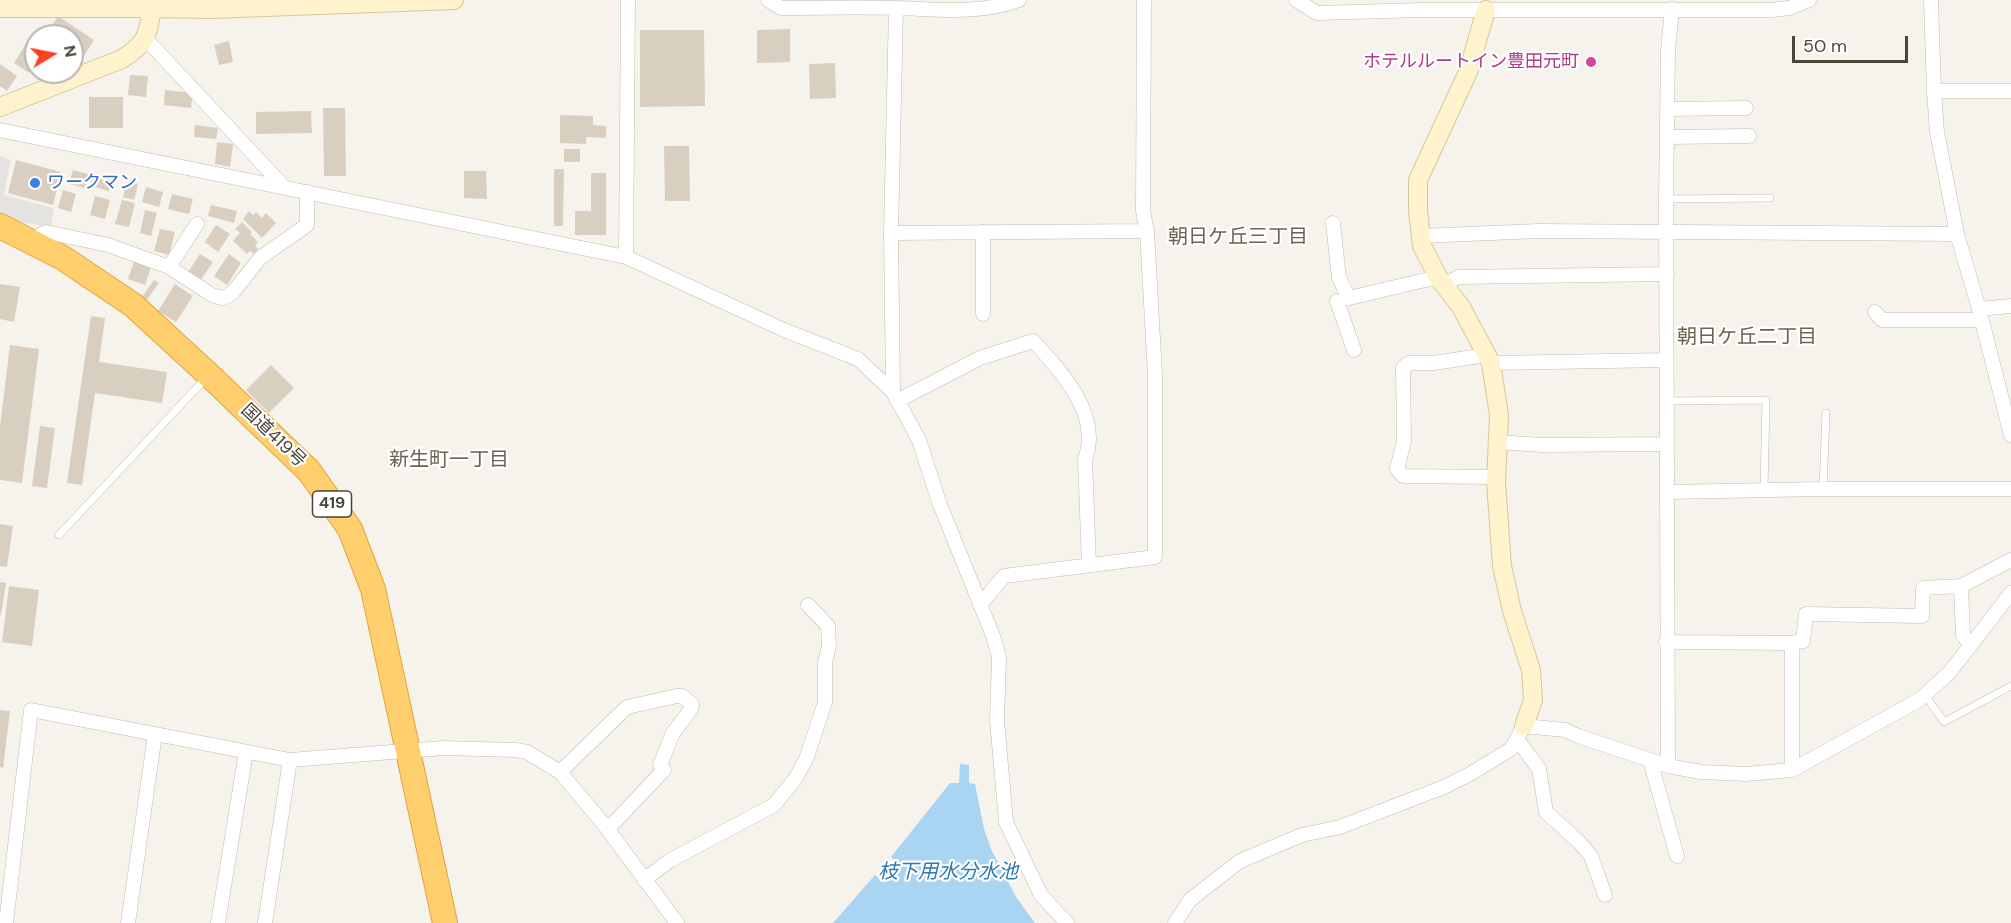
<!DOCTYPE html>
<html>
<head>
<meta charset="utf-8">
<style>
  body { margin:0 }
  #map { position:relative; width:2011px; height:923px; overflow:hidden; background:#f6f3ec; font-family:"DM Sans",sans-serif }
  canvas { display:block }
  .north { position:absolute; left:24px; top:24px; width:60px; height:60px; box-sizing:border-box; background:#fff; border:2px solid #b7b4b0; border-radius:50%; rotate:80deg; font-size:16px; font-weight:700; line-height:24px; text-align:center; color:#4b4439 }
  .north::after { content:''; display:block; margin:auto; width:21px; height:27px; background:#fc3f1d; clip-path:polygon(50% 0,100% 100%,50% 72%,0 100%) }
  .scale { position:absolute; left:1792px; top:36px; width:116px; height:27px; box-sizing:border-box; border:3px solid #4b4439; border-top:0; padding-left:8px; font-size:18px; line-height:21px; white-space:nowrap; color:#4b4439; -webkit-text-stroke:4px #fff; paint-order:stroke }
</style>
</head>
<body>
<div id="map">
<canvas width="2011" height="923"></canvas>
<div class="north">N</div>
<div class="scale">50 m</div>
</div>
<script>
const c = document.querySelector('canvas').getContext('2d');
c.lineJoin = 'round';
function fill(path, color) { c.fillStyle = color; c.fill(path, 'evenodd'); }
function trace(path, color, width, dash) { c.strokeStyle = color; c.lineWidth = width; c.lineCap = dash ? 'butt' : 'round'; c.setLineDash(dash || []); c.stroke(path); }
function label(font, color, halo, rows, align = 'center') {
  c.font = font + ' "DM Sans","Noto Sans JP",sans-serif'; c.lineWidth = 4.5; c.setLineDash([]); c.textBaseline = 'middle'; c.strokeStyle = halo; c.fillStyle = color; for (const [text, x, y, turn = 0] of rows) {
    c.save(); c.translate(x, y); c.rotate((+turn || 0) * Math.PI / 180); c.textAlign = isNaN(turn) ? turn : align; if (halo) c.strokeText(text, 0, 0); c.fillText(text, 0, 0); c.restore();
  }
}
const parking = new Path2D(`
  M0,156L11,160L4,195L54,208L51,227L13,221L0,215Z`);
const water = new Path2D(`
  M960,764L969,765V783L975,784L984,829L991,849L1016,897L1035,923H833L875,875L884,882L899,865L891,857L950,783H959Z`);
const building = new Path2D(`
  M58,16L94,40L80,63L72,58V36H45Z
  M790,29V62L757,63V30Z
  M640,30H704L705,106L640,107Z
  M229,41L233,62L219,65L214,45Z
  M27,42L36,48V62L29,73L14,63Z
  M835,63L836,98L810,99L809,64Z
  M0,64L17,76L7,91L0,86Z
  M130,75L148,76L146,97L128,95Z
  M165,90L193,93L191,108L164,105Z
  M89,97H123V128H89Z
  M323,108H345L346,176H324Z
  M311,111L312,133L256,134V112Z
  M560,115L593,116V125L606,126V138L586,137V144L560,143Z
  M195,125L218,128L216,139L194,137Z
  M217,142L233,144L230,167L215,164Z
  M664,146H689L690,201H665Z
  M564,149H580V162H564Z
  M16,160L61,172L53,205L8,193Z
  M554,169H564L563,226H554Z
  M73,170L88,174L85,188L69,184Z
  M464,171H486L487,199L464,198Z
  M93,173L112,179L109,191L90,186Z
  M591,173H606V235H575V211H591Z
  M127,181L138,184L134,200L123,197Z
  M146,187L163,192L159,207L142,202Z
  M63,190L76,194L71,212L58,208Z
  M172,194L193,199L189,214L168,209Z
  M95,196L110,200L105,219L90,215Z
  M122,200L135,203L129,227L115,224Z
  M211,205L237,211L234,223L208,216Z
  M145,210L157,213L151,236L140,233Z
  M249,211L253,215L256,212L262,218L266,213L276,223L262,238L243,219Z
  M242,222L252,232L250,234L258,242L255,246L258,249L254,254L250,251L247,254L233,241L240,233L235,229Z
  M216,225L230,234L218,252L205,242Z
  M160,229L175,232L169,255L154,251Z
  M200,254L213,262L200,281L188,272Z
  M229,254L241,263L227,285L214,276Z
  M134,261L151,267L145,285L128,279Z
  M154,280L159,283L146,301L141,298Z
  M0,284L20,287L14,322L0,319Z
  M175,284L193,296L176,322L158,311Z
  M91,316L105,318L99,362L167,372L162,403L95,393L82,485L67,483Z
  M10,345L39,349L22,483L0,480V426Z
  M271,365L294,388L269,413L246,390Z
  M40,426L55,428L47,488L32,486Z
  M0,524L13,526L7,567L0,566Z
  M0,582L6,583L1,615H0Z
  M9,586L39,590L32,646L2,642Z
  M0,710L10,711L3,768L0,767Z`);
const lane = new Path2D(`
  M1666,199L1770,198
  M1667,401L1766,400L1764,490
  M1823,489L1826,413
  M59,535L205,379
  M1925,695L1944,722L2011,686`);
const street = new Path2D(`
  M768,0L781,8C819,8 858,7 896,8C938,9 978,15 1019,0
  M1296,0L1317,13L1422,10H1772L1789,8L1809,0
  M1931,0L1934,91L1937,132L1957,234L1979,309L2011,435
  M146,39L285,188
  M1934,91H2011
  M1668,109L1746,108
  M0,130L626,257L784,330L858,359L893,392L919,440L939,502L993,636L999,657L997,720L1006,822L1041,895L1067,923
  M1668,137L1749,136
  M1333,223L1339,278L1349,298L1438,277
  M891,233L1147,231
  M1421,236L1538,231L1957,234
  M29,241L46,232L108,245L169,267L212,295L222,298L228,296L234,291L260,258L307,225V192
  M626,257L628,0
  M169,267L197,224
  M1446,284L1458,277L1667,274
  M1337,301L1354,350
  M1979,309L2011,306
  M1875,312L1882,320H1981
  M983,314V232
  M1486,355L1434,363H1409L1403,368L1404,441L1397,469L1403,476L1496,477
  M1491,363L1667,360
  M893,392L891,233L896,8
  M897,401L980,358L1033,341C1061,371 1102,415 1085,459L1089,565
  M1498,442L1542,445L1667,444
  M1667,492L1823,489H2011
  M1961,586L2011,560
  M980,605L1004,576L1155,557V375L1147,231L1143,211L1144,0
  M1666,642L1792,643
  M1517,739L1539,769L1546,812L1579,842L1591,856L1605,895
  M1650,760L1677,856
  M1668,766L1666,199L1668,50L1672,9
  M1792,770V643L1803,641L1806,614L1922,616L1923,588L1961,586L1963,635L1970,645
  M560,772L627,707L677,696H682L692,704L691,709L673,733L660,765L664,770L608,829
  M644,880L669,861L774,805L795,779L807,757L825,702V663L829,646L828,626L808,605
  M6,923L31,710L290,760L443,748L516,750L527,752L560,772L606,827L677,923
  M128,923L155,734
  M218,923L246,752
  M265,923L290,760
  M1175,923L1190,900L1240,861L1302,835L1340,827L1444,787L1470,774L1511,749L1524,726L1565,730L1578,736L1668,766L1701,772L1746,774L1792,770L1919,700L1949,673L2011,593`);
const secondary = new Path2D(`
  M0,8H152L211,9L454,0
  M1486,10L1468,72L1418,180V211L1422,246L1438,277L1461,307L1491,363L1499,415L1496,482L1502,566L1512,611L1531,670L1533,700L1524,726
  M0,107L122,59C153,39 146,32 154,0`);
const highway = new Path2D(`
  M0,226L63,258L133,305L209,375L309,471L350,529L373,589L445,923`);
const markers = [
  [1591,62,6,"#d1479c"],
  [35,183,6,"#3f7fe0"]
];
const shields = [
  [332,504,39]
];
const shieldNames = [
  ["419",332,504]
];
const hotelNames = [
  ["ホテルルートイン豊田元町",1579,62]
];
const shopNames = [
  ["ワークマン",47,183]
];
const streetNames = [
  ["国道419号",273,436,44]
];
const neighbourhoodNames = [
  ["朝日ケ丘三丁目",1238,238],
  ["朝日ケ丘二丁目",1747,338],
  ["新生町一丁目",449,461]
];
const waterNames = [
  ["枝下用水分水池",948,873]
];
fill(parking, '#e5e3e0');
fill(water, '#a9d4f2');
fill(building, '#d8cfc1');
trace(lane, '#c2bbae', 8);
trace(street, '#c2bbae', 15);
trace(secondary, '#d6c79b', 20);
trace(highway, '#e0a43c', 26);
trace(lane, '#fff', 7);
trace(street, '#fff', 14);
trace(secondary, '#fff3cd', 18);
trace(highway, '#ffcf6e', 24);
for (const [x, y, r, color] of markers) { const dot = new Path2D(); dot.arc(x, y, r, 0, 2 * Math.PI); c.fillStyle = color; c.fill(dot); trace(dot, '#fff', 2); }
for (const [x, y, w] of shields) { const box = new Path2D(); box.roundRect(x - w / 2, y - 13, w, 26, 4.5); c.fillStyle = '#fff'; c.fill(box); trace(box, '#4b4439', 1.5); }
label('bold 16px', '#4b4439', null, shieldNames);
label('18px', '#b23c85', '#fff', hotelNames, 'right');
label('18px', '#366cbe', '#fff', shopNames, 'left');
label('18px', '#4b4439', '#fff', streetNames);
label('20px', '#6e6250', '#fff', neighbourhoodNames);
label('italic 20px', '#2e7ab2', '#fff', waterNames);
</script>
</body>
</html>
